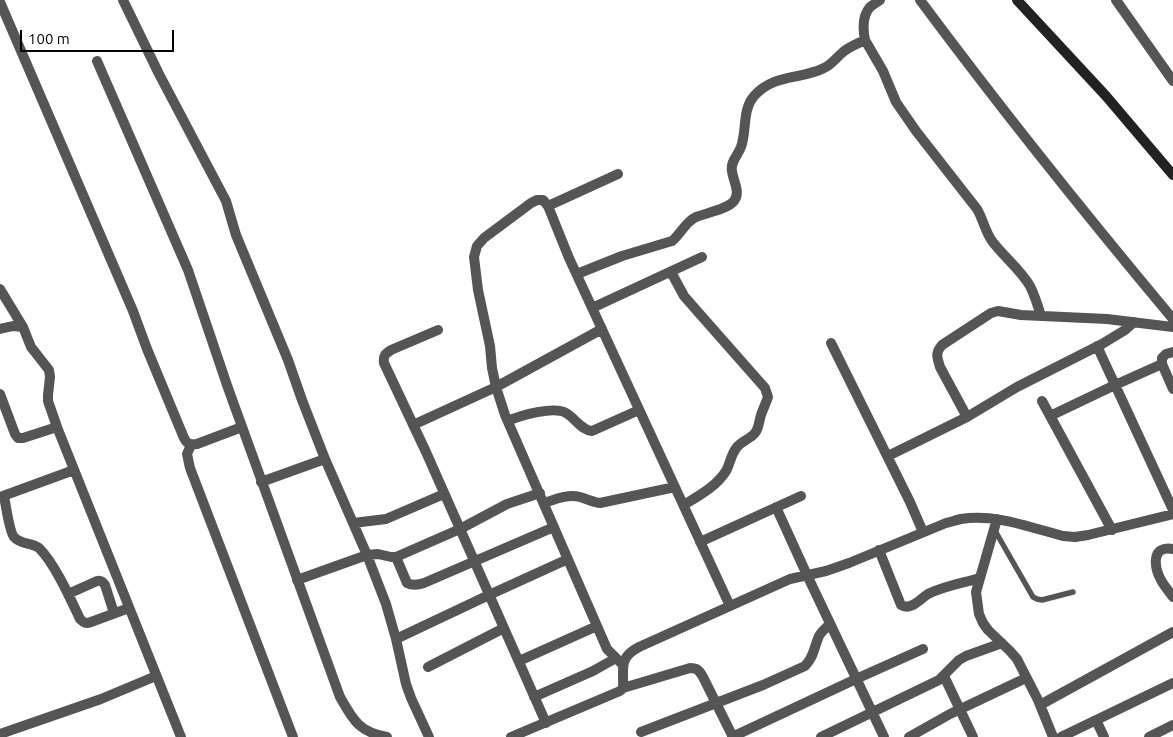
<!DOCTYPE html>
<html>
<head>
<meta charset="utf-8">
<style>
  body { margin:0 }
  #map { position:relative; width:1173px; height:737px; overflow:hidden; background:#fff; font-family:Ubuntu,sans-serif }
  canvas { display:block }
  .scale { position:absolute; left:20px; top:30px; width:154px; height:22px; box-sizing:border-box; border:2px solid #000; border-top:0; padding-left:6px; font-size:15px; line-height:18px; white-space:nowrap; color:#000; -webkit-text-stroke:4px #fff; paint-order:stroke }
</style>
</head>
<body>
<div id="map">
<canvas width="1173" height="737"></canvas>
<div class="scale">100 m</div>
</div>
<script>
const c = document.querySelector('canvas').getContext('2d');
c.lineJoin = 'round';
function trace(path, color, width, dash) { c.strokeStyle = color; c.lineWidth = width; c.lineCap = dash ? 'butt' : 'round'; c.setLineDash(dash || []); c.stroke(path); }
const lane = new Path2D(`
  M994,529L1033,597L1037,599L1042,600L1073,592`);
const street = new Path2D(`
  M123,0L159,74L226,201L236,235L288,360L302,400L325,459L367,555L386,604L396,639L406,684L411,698L429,737
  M880,0C877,2 873,5 870,7C862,16 863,30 865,40L883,71L896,102L916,131L977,209C983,219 985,231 992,241C1004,257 1020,269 1030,286C1035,296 1038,306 1041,316
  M920,0C1001,109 1086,215 1173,319
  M1116,0L1173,81
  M0,2L133,311L147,349L184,438C187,444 190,445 197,444L242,427
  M97,61L188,270L228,388L340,697C353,720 359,732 387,737
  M548,206L618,174
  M671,272L684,296L698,312L765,388L768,397C766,403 763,409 761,415C759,421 759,428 755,433C750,439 742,441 737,447C731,454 730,464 726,471C716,487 698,496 684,505
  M577,274L622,256L672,241C681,234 685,222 696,217C706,213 728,209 734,201C741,192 733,181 732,171C730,162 738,155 741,147C747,130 742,110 754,96C775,73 801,80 824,68C831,65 836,58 842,53C848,47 857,44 865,40
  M0,289L23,327L31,347L49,370L50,377L48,395V401L57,427L181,737
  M592,308L702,257
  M0,329L13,326L23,327
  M438,330L391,350C385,354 383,356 384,363L426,452L546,723
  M831,343L910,502L923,532
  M1097,346L1173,510
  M1173,352L1166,354L1162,358V364L1173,389
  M0,394L15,434L18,438H23L57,427
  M1042,401L1112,530
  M1050,416L1115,385L1162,364
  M967,417L940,367C937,357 935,353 942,345L991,313L998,311L1021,315L1107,319L1173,327
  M508,421C521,415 554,406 566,413C576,419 581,430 592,431L639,410
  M413,425L496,387L602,329
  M191,445L187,454L190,468L293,737
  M888,456L967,417L1017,387L1102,344L1125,330L1134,322
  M261,482L325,459
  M4,496C6,505 9,531 14,537C21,545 31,542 39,548C55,564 70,598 80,619C84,623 86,624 91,622L129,608
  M0,497L74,470
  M544,503C556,499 568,494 580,497C587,499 593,502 600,503L675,487
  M776,507L807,575L884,737
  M997,519L976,592L979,614L983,623L988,630L1010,651L1017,659L1038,700L1053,737
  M353,523L386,519L444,494
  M700,542L801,496
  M1173,549C1151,545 1154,567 1161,580C1164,586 1169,591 1173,597
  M879,550L901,605C911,611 920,599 928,594C944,586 963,583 980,578
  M396,557L407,583C413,586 418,585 424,583L554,527
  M297,580L367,555L378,554L391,557H396L460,529L507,504L540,493
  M68,594L97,581C101,580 103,582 105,585L114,613
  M396,639L489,595L568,559
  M519,661L597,626
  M623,665L607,649L505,415L496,387L492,368L490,346L478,290L474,257L477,246L484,238L531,203L537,200H543L548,206L569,258L730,606
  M428,667L504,628
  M944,676L973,737
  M623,688L690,668C697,668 699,670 703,677L733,737
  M534,697L593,671L616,658
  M1040,705L1173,632
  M1096,720L1104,737
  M641,732L763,685L805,666C814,657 814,647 819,636C822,631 826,628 830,624
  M0,734L101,699L156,676
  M511,737L620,691L623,688C624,668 618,658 639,647L790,579L826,571L849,563L946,523C951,522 956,520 961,519C994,513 1032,528 1063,536L1075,537L1088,535L1173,514
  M732,737L856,679L923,649
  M821,737L939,680L959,660L966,656L1002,643
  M909,737L950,714L1026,678
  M1061,737L1173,683
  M1149,737L1173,725`);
const secondary = new Path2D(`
  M1017,0L1106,96L1173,175`);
trace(lane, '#555', 5.5);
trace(street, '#555', 10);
trace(secondary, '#222', 10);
</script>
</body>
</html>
